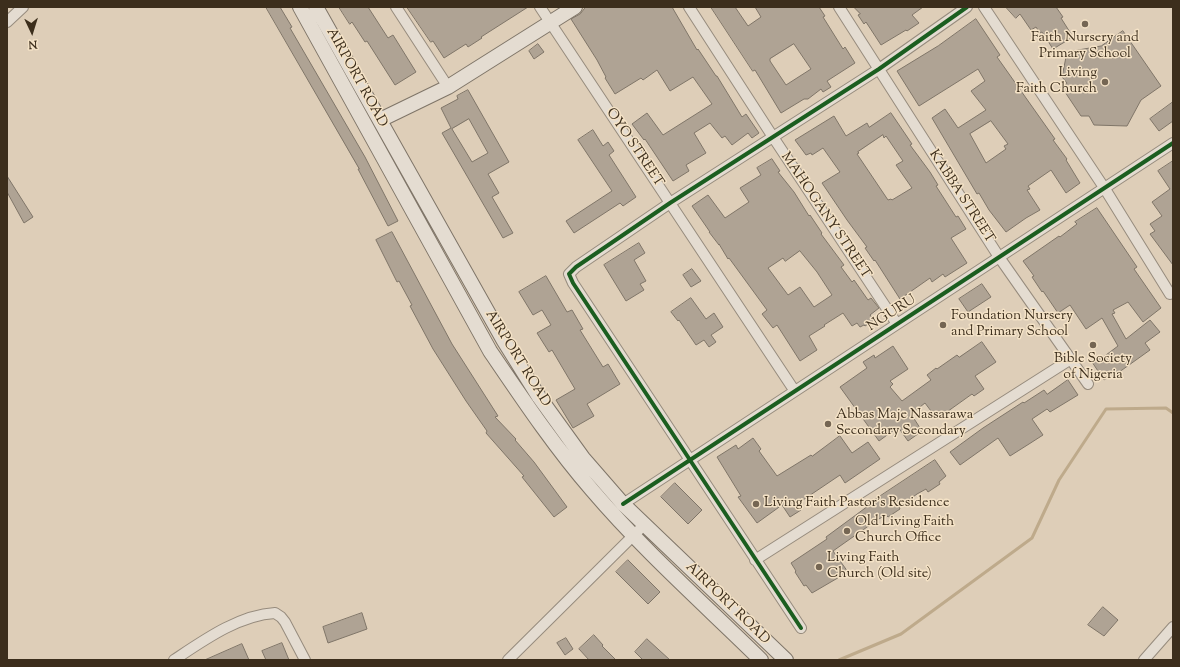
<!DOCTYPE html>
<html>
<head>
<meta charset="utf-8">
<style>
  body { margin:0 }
  #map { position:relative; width:1180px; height:667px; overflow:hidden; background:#deceb8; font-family:"Sorts Mill Goudy",serif }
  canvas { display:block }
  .frame { position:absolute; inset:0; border:8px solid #3c2e1c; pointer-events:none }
  .north { position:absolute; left:12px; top:12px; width:40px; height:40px; -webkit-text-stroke:3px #f4e2c6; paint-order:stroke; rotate:176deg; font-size:11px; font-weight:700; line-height:16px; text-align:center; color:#3c2e1c }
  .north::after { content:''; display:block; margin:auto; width:14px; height:18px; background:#3c2e1c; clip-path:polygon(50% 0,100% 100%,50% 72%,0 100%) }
</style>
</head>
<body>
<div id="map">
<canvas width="1180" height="667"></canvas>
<div class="frame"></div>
<div class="north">N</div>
</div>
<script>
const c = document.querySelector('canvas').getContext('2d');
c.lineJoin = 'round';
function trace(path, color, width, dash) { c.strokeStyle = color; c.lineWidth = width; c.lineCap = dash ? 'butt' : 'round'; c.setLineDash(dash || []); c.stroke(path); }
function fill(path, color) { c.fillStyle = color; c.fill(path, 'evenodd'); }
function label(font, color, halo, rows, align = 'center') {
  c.font = font + ' "Sorts Mill Goudy",serif'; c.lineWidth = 3; c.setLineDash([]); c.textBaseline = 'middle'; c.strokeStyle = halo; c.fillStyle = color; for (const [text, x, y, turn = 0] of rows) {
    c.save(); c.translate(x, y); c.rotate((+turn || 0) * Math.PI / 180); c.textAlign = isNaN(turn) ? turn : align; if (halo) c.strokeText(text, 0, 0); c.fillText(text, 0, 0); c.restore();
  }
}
const stream = new Path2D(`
  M839,660L901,634L1032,538L1059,480L1106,409L1166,408L1173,413`);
const building = new Path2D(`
  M266,7H280L292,27L290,28L365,157L398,221L388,226L358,169H359Z
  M339,7H368L388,38L393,35L416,72L395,85L367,41L365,42L352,22L350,24Z
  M407,7H528L481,37L482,38L468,47L466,44L444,58L433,41L431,42Z
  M586,7H672L697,50L698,49L716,76H717L742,117L746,114L759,133L752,138L748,133L732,145L725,136L722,138L710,123L694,133L706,153L686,165L689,171L673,181L645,139L644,140L632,124L647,113L663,135L712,104L693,77L670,91L657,70L643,80L641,78L615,94L605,78L606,77L597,60L571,19L580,14Z
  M711,7H735L748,26L761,17L755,7H819L825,16L823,17L843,49L845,47L855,63L827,81L831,87L823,92L821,89L808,99H804L781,113L755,70L753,71ZM794,44L811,69L786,85L770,61V59Z
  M854,7H923L912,15L919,23L907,31L906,30L881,45L866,22L864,24L858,15L860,14Z
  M1006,7H1056L1063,17L1061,18L1073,37L1053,49L1042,32L1040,33L1036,27L1031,30L1020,14L1016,18Z
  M976,19L1000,55L997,57L1055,139L1053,140L1067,159L1066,160L1080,183L1066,193L1051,170L1028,186L1030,189L1027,190L1040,210L1026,218L1006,232L989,210L979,193L977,194L932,118L945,109L958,128L986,110L971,91L985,81L978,69L919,106L897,71L938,46ZM991,121L1008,144L1004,146L1006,149L986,163L970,134Z
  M1123,31L1161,86L1141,100L1127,126L1094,125L1089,116H1081L1063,89L1067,83L1062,77L1067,52L1101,46Z
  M538,44L544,52L534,59L529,51Z
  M468,90L509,162L488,174L499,193L492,197L513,233L503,238L442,133L451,128L441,108L458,99L457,96ZM469,119L488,153L472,162L452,129Z
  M1173,102V121L1159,131L1150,119Z
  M891,113L912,144L910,145L930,172L938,185L936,186L956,217L958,216L966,229L951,238L967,263L945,277L943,274L932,282L930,278L900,299L875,260L874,261L865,248L867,247L847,220L822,183L840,172L823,148L812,155L811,153L806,155L795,140L834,116L846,136L867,123L869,127ZM883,135L884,138L886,136L903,161L896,165L912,188L892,200L891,199L888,200L857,154L859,153L858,152Z
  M593,130L603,146L608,142L614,151L609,155L636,197L623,206L620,203L574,233L566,221L612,191L578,140Z
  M772,159L780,171L778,172L794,192L809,216L810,215L822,233L821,234L844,265L841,267L852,282L854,280L868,300L871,298L879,308L870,315L874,320L865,326L864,325L860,327L857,323L852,326L843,313L824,325L825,326L809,336L817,350L800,361L777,325L773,328L762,314L767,310L729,258L728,259L719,244V245L709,232H710L692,206L708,195L725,218L749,202L740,188L761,175L757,168ZM800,251L817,272L832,295L814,307L800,287L788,295L768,268L783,258L785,261Z
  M1173,161V265L1150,234L1155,231L1150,224L1162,216L1152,202L1170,189L1158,171Z
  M7,176L33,217L24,223L7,192Z
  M1097,208L1137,267L1134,269L1161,308L1143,322L1128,302L1113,310L1115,313L1112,314L1126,339L1150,320L1160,332L1145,343L1150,350L1115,375L1113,373L1104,380L1092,362L1100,356L1102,358L1118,346L1102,318L1086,329L1070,305L1058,313L1043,291L1042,292L1032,277L1034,276L1023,261L1059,236L1060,237L1077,224L1075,222Z
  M392,232L452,344L498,416L495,417L516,439L515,440L534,462L567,507L554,517L522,477L524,476L486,433L487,431L466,401L433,349L410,306L412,305L399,281L397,282L376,240Z
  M639,243L645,253L634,260L646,281L640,284L644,290L626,301L604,265Z
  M692,269L701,281L691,287L683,275Z
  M546,276L567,312L572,310L583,329L580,330L603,367L608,364L620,384L587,404L594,416L573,428L556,400L575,389L552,350L549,352L537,333L551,325L542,310L533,315L519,292Z
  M982,284L991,297L968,312L959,299Z
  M691,298L706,319L714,313L723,327L711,335L716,342L709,347L704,340L696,345L679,320L678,321L671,312Z
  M982,342L996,362L975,376L984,389L974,396L972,394L937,419L925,403L911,414L922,431L908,441L898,427L879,441L840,387L867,368L863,362L874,355L875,358L893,346L908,369L890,381L893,384L890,387L902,401L931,380L927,375L936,368L937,369L957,355L959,357Z
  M1068,380L1078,395L1050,412L1047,409L1032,419L1043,435L1029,444L1010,456L998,438L960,465L950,452L983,428L1023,402L1024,403L1044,390L1047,394Z
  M840,436L852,453L868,442L880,459L845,483L840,475L797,504L801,510L790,517L782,505L757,523L738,497L741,496L717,457L736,445L738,449L753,438L761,449L759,451L777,476L811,455L812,456Z
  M935,460L946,476L939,482L940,484L928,492L926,489L917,494L899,507L900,509L888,517L886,515L877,520L833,551L848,572L812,593L806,585L804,586L795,572L796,571L791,563L827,539L826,537L868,506L867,505Z
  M675,483L702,510L688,524L661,497Z
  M628,560L660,592L648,604L616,572Z
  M1103,607L1118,620L1104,636L1088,625Z
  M362,613L367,629L328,643L323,627Z
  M594,635L603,645L602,646L616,660H589L579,649Z
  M566,638L573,649L565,655L557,643Z
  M647,639L670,660H643L635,652Z
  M282,643L289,660H266L262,651Z
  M242,644L249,660H205Z`);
const street = new Path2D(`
  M396,7L448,87
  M540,7L794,390
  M689,7L773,137L897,324
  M839,7L999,257L1088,384
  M984,7L1105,189L1170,294
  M7,22L23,7
  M623,504L1173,143
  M755,560L1071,359
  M801,628L573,283L569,274L576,267L670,203L879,69L967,7
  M174,660C204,640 239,615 275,613L281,617L285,622L305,660
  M508,660L644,525
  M1144,660L1173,627`);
const secondary = new Path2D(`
  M300,7L490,351C522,398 554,446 592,490C644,551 704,604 761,660
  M316,7L504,341L539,397L583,458L623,504L786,660
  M380,120L448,87L575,7`);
const cycleway = new Path2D(`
  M623,504L1173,143
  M801,628L573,283L569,274L576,267L670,203L879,69L967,7`);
const markers = [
  [1085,24,4,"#756653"],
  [1105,82,4,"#756653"],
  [943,325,4,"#756653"],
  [1093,345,4,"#756653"],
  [828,424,4,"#756653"],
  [756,504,4,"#756653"],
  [847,531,4,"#756653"],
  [819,567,4,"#756653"]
];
const poiNames = [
  ["Faith Nursery and",1085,39,"center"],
  ["Primary School",1085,55,"center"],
  ["Living",1097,74,"right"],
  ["Faith Church",1097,90,"right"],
  ["Foundation Nursery",951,317],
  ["and Primary School",951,333],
  ["Bible Society",1093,360,"center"],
  ["of Nigeria",1093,376,"center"],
  ["Abbas Maje Nassarawa",836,416],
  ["Secondary Secondary",836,432],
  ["Living Faith Pastor's Residence",764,504],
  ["Old Living Faith",855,523],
  ["Church Office",855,539],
  ["Living Faith",827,559],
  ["Church (Old site)",827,575]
];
const streetNames = [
  ["AIRPORT ROAD",356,78,61],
  ["OYO STREET",634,148,56],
  ["KABBA STREET",961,197,57],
  ["MAHOGANY STREET",825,216,56],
  ["NGURU",892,314,-33],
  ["AIRPORT ROAD",517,359,58],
  ["AIRPORT ROAD",727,604,44]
];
trace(stream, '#beaa8b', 3);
fill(building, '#afa394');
trace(building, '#7f7568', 1);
trace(street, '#968b7d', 12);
trace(secondary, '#7f7568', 16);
trace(street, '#e4dcd1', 10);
trace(secondary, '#e4dcd1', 14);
trace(cycleway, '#1b5e20', 4);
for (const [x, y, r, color] of markers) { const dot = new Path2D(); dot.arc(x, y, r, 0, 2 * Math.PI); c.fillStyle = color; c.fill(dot); trace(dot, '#f4e2c6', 1.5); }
label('14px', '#3c2e1c', '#f4e2c6', poiNames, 'left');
label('14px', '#3c2e1c', '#f4e2c6', streetNames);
</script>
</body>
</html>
